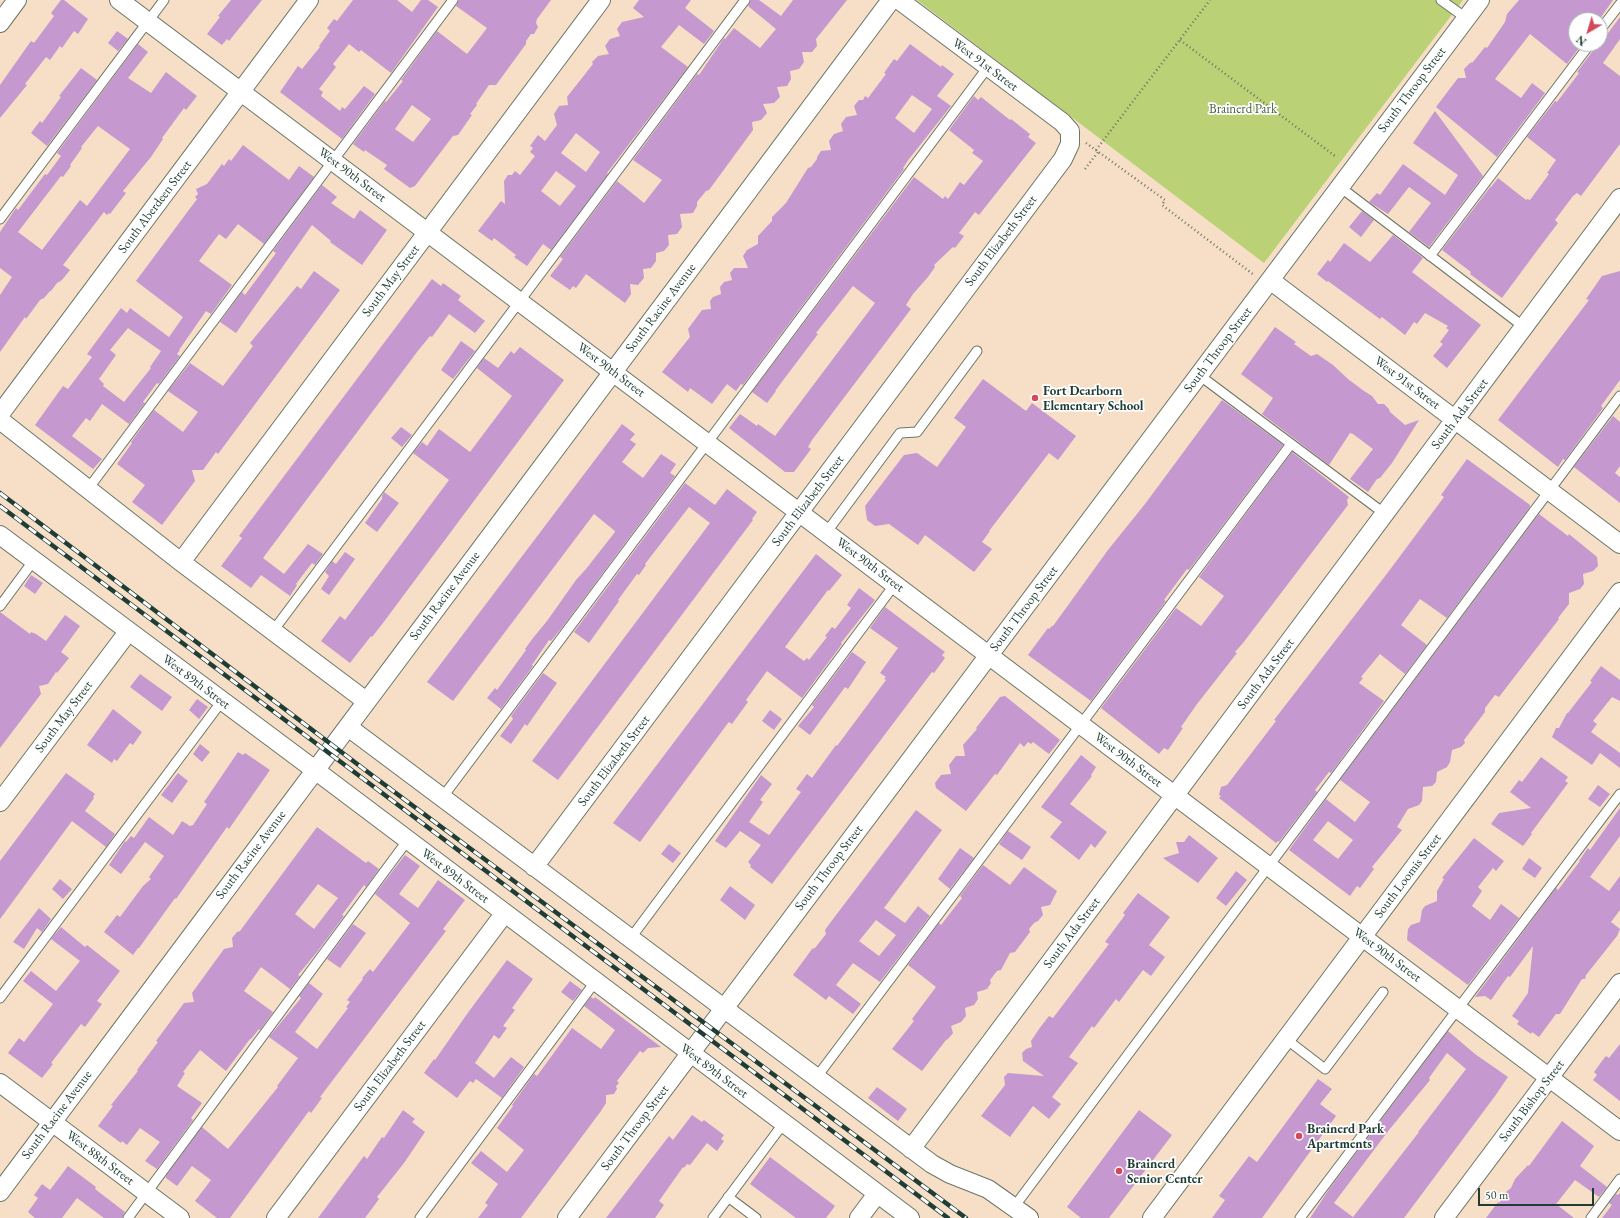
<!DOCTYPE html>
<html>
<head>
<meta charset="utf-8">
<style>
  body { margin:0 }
  #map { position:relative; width:1620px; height:1218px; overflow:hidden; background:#f6dfc6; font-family:"EB Garamond",serif }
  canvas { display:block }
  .north { position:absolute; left:1568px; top:12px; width:40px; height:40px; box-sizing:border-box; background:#fff; border:1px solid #a5b1ae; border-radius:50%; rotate:218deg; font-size:11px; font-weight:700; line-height:16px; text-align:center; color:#1f3d34 }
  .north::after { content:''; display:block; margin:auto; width:14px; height:18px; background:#d1495b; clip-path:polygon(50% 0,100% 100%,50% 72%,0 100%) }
  .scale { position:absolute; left:1478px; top:1188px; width:116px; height:18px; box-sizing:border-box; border:2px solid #1f3d34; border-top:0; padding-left:5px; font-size:12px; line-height:14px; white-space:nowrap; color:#1f3d34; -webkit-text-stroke:3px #fff; paint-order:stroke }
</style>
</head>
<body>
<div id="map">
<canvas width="1620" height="1218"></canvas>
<div class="north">N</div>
<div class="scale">50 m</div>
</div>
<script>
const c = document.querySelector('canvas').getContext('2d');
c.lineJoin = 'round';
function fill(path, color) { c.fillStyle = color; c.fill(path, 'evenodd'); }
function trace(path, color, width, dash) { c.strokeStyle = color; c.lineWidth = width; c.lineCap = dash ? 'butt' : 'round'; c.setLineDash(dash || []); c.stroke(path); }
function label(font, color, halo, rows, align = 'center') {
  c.font = font + ' "EB Garamond",serif'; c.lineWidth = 3.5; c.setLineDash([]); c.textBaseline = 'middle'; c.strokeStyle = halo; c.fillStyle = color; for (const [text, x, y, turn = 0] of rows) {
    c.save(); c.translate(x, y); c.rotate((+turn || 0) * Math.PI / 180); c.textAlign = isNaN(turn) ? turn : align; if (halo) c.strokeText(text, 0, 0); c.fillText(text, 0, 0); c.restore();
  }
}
const green = new Path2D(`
  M917,0H1463L1264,263Z`);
const building = new Path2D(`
  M61,0H64L88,19L78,34L74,31L62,48L60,46L50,60L46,57L25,84L27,85L0,118V85L31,41L34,43L54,16L51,13Z
  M231,0H262L229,41L227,39L222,45L207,34L220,17L218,16Z
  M353,0H397L412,12L421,0H428L438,7L391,73L361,50L359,52L349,44L333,64L336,67L319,89L323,92L321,96L340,111L342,107L345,109L364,86L375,94L342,139L280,92L298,66L302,69L320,47L319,46L330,31L327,28L334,19L337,21Z
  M459,0H551L537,19L536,23L538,27L534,34H531L526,41V44L496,85H489L476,104L477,105L470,114L472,115L458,135L453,136L415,186L410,188L384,169L387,165L365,150L364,152L353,144L385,101L386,102L403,81L401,80L437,31L467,54L487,28L456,6ZM412,105L431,119L413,142L395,129Z
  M639,0H691L685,8L714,31L704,44L679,25L661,47L688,67L607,173L608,174L551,250L543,244L527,266L514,257L516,255L494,238L492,241L478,231L501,201L505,204L504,181L508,175H512L515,171L520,175L535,156L530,152L533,148L530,146L538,135L545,141L557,125L554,114L559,106L568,105L567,97L593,64L592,62L598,56L609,54L605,46L610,39L620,36L617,29L622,22L644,17L633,8ZM576,133L600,152L586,172L561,153ZM556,171L576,186L560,206L541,191Z
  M751,0H759L781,16L793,0H847L816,39L817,46L812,52H802L804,62L799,69L790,71L791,79L787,86L777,87L780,97L774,103L763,104L767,113L761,120L752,122L753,130L709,190L706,191L697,202V206L693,213L680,214L682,227L677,234L668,235L669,245L664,251L656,253V261L651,268L643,269L644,278L638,285L630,284L631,294L625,303L586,274L576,288L573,286L570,290L550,276L563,259L560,257L617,181L644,203L662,180L633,160L697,74L699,75L724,38L725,39L734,28L760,48L776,29L748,6Z
  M1519,0H1613L1599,20H1576V44H1582L1567,64L1530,34L1495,79L1521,98L1532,83L1545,93L1497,157L1436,107L1458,78H1466L1464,69L1470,63L1473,62L1485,47L1487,48L1505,22L1507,14Z
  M1620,17V39L1603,63L1620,76V144L1581,196L1577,193L1573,196L1555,220L1558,223L1539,248L1502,298L1470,274L1471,272L1442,250L1491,186V187L1498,178L1526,200L1527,199L1530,200L1549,174L1547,173L1556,160L1527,137L1555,101L1557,102L1579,73L1577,72L1595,48L1596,44H1600Z
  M117,31L128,39L118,51L108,43Z
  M138,44L148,52L128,78L151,93L166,72L197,96L186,110L184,108L162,138L163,139L151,157L123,191L126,193L110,214L109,213L107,215L104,212L63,265L70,270L62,280L57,283L51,291H50L44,298L40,300L26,319L25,317L0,352V295L12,277L0,268V232L16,208L18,210L45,174L47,175L61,156L57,153ZM98,126L130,149L87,206L80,200L42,250L18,232L61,176L63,177L71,166L70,165L82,148L81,147Z
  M910,44L941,67L942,65L954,74L937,96L951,106L909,159L903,168L904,169L743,385L741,384L736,391L727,384L712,404L690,388L688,392L662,372L690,337L688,329L702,310L711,309L710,301L713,297L721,294L720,287L724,282L732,280L730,273L734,268H748L743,256L747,250L758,244V236L772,221V217L786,203L808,168L811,167L817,159V157L821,151L831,150L829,141L834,134L843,131L841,124L846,117L857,115L854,106L859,100H863L865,96L868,98L886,74L884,73L894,59L897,61ZM912,95L932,109L914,133L895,118Z
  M81,68L97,80L47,146L31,133L40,121L42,123L61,97L59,96Z
  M974,96L978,100L981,97L1010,120L1011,119L1030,134L1028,137L1036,143L979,215L975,212L959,233L964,236L955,248L953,247L934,265L935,267L928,277L913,294L906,305L911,309L812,440L808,447L811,449L794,472H785L729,428L740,414L757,426L758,424L775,436L875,303L853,286L816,333L818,334L775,391H776L767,403L752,392L914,177L943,199L945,196L948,199L960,182L964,185L983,161L972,153L974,150L949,130Z
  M1435,111L1483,176L1429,247L1409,232L1431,203L1409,187L1388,214L1369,202L1377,193L1380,195L1403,164L1445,195L1458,175L1413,143Z
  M243,145L289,180L299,166L314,177L264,244L238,224L226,239L219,234L199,261L232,285L211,314L206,311L179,350H180L177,354L180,356L159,384L157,383L143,402L145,403L129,424L102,404L90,421L86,418L72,436L102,459L93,469L35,425L63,386L68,389L92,357L87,354L121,308L127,313L130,308L169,337L183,317L136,281L197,199L195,197L198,194L196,189L207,184L222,164L224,166L229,159L231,161ZM128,328L161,351L150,367L151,368L124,402L103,386L104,384L99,379L116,355L110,350Z
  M322,185L337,197L331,203L354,219L360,210L387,230L362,265L330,242L331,241L312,225L236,333L220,322L242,292L245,295L276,253L273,251Z
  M1362,211L1374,220L1361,237L1349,227Z
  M1393,235L1423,258L1412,272L1481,325L1447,368L1433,356L1443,344L1440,342L1449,330L1446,328L1448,326L1425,313L1417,324L1414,322L1405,335L1382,317L1380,319L1328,281L1327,282L1317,274L1328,260L1330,262L1344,243L1370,262Z
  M314,271L340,290L218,454L216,452L203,470H192L195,481L162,525L132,502L145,485L117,464L132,443L131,442L154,410L183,432L198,412L168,391L190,363L223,386L253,346L250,343L297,286L301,289Z
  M1620,271V380L1601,406L1603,408L1565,460L1563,459L1558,467L1498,420L1589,300L1586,299L1602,276Z
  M432,279L441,286L443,283L461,296L458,300L485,321L475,333L449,314L432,337L430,336L417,352L263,558L284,574L308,544L323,554L315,565L312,563L296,584L297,585L290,596L261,575L251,588L221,566L242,538L239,536Z
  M1275,327L1296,342L1294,344L1311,356L1317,354L1333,365L1348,379L1364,391L1372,396L1378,404H1384L1389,409L1390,412L1405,425L1419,420L1392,463L1380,478L1377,479L1368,492L1350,479L1373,449L1353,434L1350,433L1329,465L1262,414L1273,398L1241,374Z
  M461,341L475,351L453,379L441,370Z
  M520,347L564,380L383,623L372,637L371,636L350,663L321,641L340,616L345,620L449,480L413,453L422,442L427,446L439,429L470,452L512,396L477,368L484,358L498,368L511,351L514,354Z
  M983,379L1026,411L1032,403L1076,436L1058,460L1049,453L989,531H990L982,542L992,549L974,572L925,535L918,545L889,524L875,526L867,520L865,506L904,455L917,453L937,467L966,427L954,418Z
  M1222,400L1283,445L1189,570L1187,569L1164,600L1166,601L1091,701L1028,655L1048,628L1049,629L1052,626H1053L1108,550L1145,504Z
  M1613,416L1620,422V466L1615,473L1620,477V503L1574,467Z
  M622,424L635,434L630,440L636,444L622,462L643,478L661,454L676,464L670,473L675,476L564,625L551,641L549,640L532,665L533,666L501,709L487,698L495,688L497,690L526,650L525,649L533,638L547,621L576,580L586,569L615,532V531L594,514L453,701L427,682Z
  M401,427L412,435L402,447L391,438Z
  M1292,452L1349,497L1347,500L1348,505L1243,643L1235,652L1237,653L1197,704L1181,727L1183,728L1168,750L1164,748L1159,754L1101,708L1176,608L1201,626L1224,596L1199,577Z
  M1467,459L1530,505V507L1447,618L1420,599L1401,625L1427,645L1405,674L1380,654L1361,677L1363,678L1359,683L1384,701L1331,773L1329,772L1315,790L1317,792L1279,842L1278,841L1276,843L1219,798L1221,796L1219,795L1221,787L1227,785L1237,772L1276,721L1274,720L1389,571L1444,497L1441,495Z
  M685,483L715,505L727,489L757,512L752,519L753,520L558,780L532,761L710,523L689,507L645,564L646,565L639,575L637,574L618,600L619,601L589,643L574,632Z
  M384,492L399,503L377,532L365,523L382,499V496Z
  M1539,514L1568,536L1569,534L1597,557L1598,566L1593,571L1583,574L1584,584L1580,589L1569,593V604L1558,618L1559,619L1499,697L1495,695L1485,708V712L1464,740L1465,743L1461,747L1452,750L1450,762L1447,767L1437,772L1436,782L1432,786L1423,787L1422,801L1419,805L1408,809L1397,827L1402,830L1372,867L1374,869L1360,888L1357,886L1350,896L1289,850L1326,799L1355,822L1370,802L1340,780ZM1328,821L1353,840L1338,859L1313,840Z
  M345,552L355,559L329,595L321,589L329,576L325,572L332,561L336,564Z
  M816,554L842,575L829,591L828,590L785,647L804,661L807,658L809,660L827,637L825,636L832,627L835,629L851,608L847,605L859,588L875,600L841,643L842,644L802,698L767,671L746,700L748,702L732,724L729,722L728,723L640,842L613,823Z
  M31,575L43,583L35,594L24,586Z
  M885,607L945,652L942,655L945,658L934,673L932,672L772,884L750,867L751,865L748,862L761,845L740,831L726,848L715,841L761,775L772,784L760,800L763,802L749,822L769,835L770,834L801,792L796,789L807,774L812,778L836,745L837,746L886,680L884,679L886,677L880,673L898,648L870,628Z
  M0,612L30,634L31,632L36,634L46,641L65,615L80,626L61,652L69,658L57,673L56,672L48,684L39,686L41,694L0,748Z
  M852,652L866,662L848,689L845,687L810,735L798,726L814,707L812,705Z
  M1601,666L1620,680V701L1612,697L1593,721L1597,724L1591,732L1620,753V768L1600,753L1592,765L1552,737L1556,728H1559L1567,713H1568L1592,682L1590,681Z
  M543,673L557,683L534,716L527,726L525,724L511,744L500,736L513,719L511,716Z
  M140,674L172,697L162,711L130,687Z
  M1005,696L1060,740L1049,754L1033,742L1031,744L1028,742L1024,747L1020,743L997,775L995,774L966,811L936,788L935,783L941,775L951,774L949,765L956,756H965L963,745L977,729L976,728L1000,697Z
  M197,699L208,707L199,719L189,710Z
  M113,709L142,732L133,745L130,743L117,761L114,759L112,763L87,745Z
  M770,710L782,719L774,730L762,721Z
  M200,744L210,752L202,762L193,754Z
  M238,752L243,755L245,753L270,770L229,829L227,827L176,899L175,898L139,948H138L133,955L104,932L117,915L120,917L143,886L151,879L149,877L164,856L145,842L121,874L109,865L125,841L126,842L131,836L134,838L149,817L173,835L182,821L190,826L193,825L207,804L204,802Z
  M1081,755L1096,767L1091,775L1092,776L1070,804L1107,832L1095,848L1091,844L1079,860L1050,837L1062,822L1041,807Z
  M1541,757L1568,777L1565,781L1568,783L1531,833L1532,834L1523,846L1491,824L1499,813L1531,808L1510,792L1519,780L1522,782Z
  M66,773L95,794L93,797L94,798L85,811L115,834L106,847L72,821L0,919V861Z
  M178,773L188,781L172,803L161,795Z
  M1598,785L1610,794L1600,807L1588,799Z
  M1620,808V836L1590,877L1609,891L1620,876V910L1611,922L1620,929L1617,936L1586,975L1585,979H1582L1560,1014H1556L1539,1037L1532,1032L1531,1034L1517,1024L1519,1021L1512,1016L1528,993L1533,946L1510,977L1508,976L1491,1000L1485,996L1475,997L1556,888L1558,890L1580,861H1579L1588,848L1590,850Z
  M916,810L942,830L884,908L905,923L918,906L930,916L880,982L853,963L836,985L861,1004L853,1014L829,996L826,1000L793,975L812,949L815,948L826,934L825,930L830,923ZM876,920L896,935L879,956L859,941Z
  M317,827L366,863L368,861L379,869L366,887L364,885L342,915L344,916L317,952L298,975L300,976L290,989L261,967L244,991L273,1012L260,1030L259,1029L251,1039H250L226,1071L200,1050L183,1072L185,1073L177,1086L202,1103L191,1118L193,1120L157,1169L145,1161L160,1142L140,1128L127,1145L122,1141L121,1143L98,1126L113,1106L111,1105L138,1071L137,1070L158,1042L156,1041L184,1003L194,1002L192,993L224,949L233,947L232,938L237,932L240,931ZM318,884L338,898L314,929L295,914Z
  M1008,831L1031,847L1022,860L999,844Z
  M1189,835L1218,858L1198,883L1163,858L1179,853L1176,842H1184Z
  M1474,838L1504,861L1496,871L1493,868L1478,887L1482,891L1472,906L1490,920L1501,904L1519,918L1468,985L1407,940L1408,929L1411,925L1420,922L1422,910L1425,906L1437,901V891L1444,879L1442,878Z
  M669,844L681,853L673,863L661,854Z
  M960,848L974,858L950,889L938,879Z
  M405,855L420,866L399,894L418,908L438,880L465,900L443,929L446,931L320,1097L322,1098L311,1113L309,1111L230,1218H217L195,1201L211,1180L192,1166L177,1186L166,1178V1176L202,1127L228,1149L278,1087L277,1086L298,1058L269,1037L301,998L299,996L309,983L323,994L295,1032L317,1049L348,1008L346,1007L350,1002L347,1000L363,979L362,978L370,969L373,972L410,923L375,894Z
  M1529,858L1542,868L1535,878L1522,869Z
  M983,865L1010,885L1024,867L1057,891L1050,905L1041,907L1043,915L1038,921L1034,923L1029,929L1030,932L1015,952L1010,953L1001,970L997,971L990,980L991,983L987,989L977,992L978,999L974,1005L965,1008L966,1016L961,1022L951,1026L953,1033L948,1039L946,1040L922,1071L892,1049L914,1021L912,1019L936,987L908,965L939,923L941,925L962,898L960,896Z
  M1236,871L1247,880L1226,906L1216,898Z
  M60,879L72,889L63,899L52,889Z
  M730,886L755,905L745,920L720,900Z
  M1138,893L1170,917L1149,945L1165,957L1151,976L1143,970L1119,1002L1116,999L1094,1028L1092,1026L1069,1057L1078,1063L1052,1097L1061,1104L1049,1119L1033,1106L1010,1137L981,1116L1005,1085L1004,1077L1008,1073L1044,1076L1023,1061L1022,1053L1026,1049L1032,1047L1031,1041L1039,1029L1049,1016L1053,1018L1109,944L1105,942L1125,915L1123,913Z
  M39,908L51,919L42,932L37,928L24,949L13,942Z
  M353,924L366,933L340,968L327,959Z
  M61,927L85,947L87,945L120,971L97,1001L102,1004L85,1027L81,1024L51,1063L53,1064L42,1078L8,1053L19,1038L24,1042L53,1004L23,981L31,971L56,991L80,961L51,939Z
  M507,960L533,979L512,1008L515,1010L503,1026L507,1028L499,1039L494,1035L475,1063L494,1078L511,1057L524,1067L502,1098L476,1079L473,1083L470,1081L457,1098L424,1073L434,1059L435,1060L467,1014Z
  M570,981L582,990L573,1001L561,992Z
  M591,997L594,999L595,997L661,1047L648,1048L643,1053L640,1051L617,1081L619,1083L616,1086L617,1089L614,1094L606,1095V1103L601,1111L521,1218H478L488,1205L485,1203L498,1184L471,1163L481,1151L507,1172L524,1150L497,1128L513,1106L512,1105L534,1074L537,1076L572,1028L601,1049L615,1030L584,1006Z
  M1448,1031L1475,1054L1508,1077L1495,1096L1404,1218H1310L1330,1188ZM1447,1053L1466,1069L1418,1132H1419L1353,1217L1334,1203L1389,1130L1430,1080L1429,1078Z
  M1620,1044V1101L1593,1080L1597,1075L1594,1072L1602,1061L1606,1056L1609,1058Z
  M1318,1079L1332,1089L1320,1104L1336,1116L1262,1218H1212L1225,1200L1219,1196L1249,1156L1257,1162Z
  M877,1087L907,1109L898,1121L868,1098Z
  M403,1110L415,1119L412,1122L425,1132L404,1163L377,1197L379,1199L365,1218H318L364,1156L367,1159L382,1137L384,1138Z
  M1139,1110L1172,1135L1109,1218H1081L1067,1207Z
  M692,1115L702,1122L704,1120L724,1135L721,1139L724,1141L717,1151L707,1143L690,1165L687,1164L684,1168L683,1167L659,1201L664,1205L655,1218H606L669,1136L673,1140Z
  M1562,1121L1594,1146L1580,1166L1607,1187L1599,1197L1575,1180L1556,1204L1574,1218H1486L1498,1202L1499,1203L1506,1192L1511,1188L1515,1179L1528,1165L1529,1166Z
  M770,1157L835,1206L826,1218H796L750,1184Z
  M68,1166L96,1187L95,1189L125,1212L122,1218H104L77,1198L62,1218H35L28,1212L38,1198L34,1195L42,1184L50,1190Z
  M1620,1193V1218H1602L1612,1205L1609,1203L1616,1194L1618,1195Z`);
const path = new Path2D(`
  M1180,40L1335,156
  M1086,143L1165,200L1162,205L1254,275
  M1096,150L1210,0
  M1085,169L1098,152`);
const lane = new Path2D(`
  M1441,0L1466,18
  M1600,30L1620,4
  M1340,187L1524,327
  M0,219L164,0
  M1430,256L1590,44
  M1199,375L1385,514
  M88,489L453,0
  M826,533L900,433L917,432L977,351
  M0,606L34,560
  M273,631L745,0
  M442,798L988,67
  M630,939L895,584
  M0,998L222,701
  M1286,1039L1325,1069L1383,992
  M816,1078L1291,444
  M728,1197L756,1218
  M1014,1207L1620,396
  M128,1218L407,841
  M420,1218L595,982
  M713,1218L783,1124
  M1300,1218L1620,794
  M1591,1218L1620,1179`);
const street = new Path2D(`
  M119,0L1620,1131
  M0,23L17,0
  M1270,280L1620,544
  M0,414L309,0
  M0,420L181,562L366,701
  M0,535L315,770L910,1218
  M181,562L601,0
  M348,727L932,1164L950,1174L988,1189L1029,1218
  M0,802L128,632
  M534,867L1063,159L1070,144V131L1062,122L899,0
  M0,1083L180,1218
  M911,1149L1620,198
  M0,1192L891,0
  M276,1218L504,914
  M567,1218L1480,0
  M859,1218L877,1194
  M1152,1218L1620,592
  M1444,1218L1620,983`);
const rail = new Path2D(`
  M0,493L373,776L966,1218
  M0,506L948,1218`);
const markers = [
  [1035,398,4,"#d1495b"],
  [1299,1136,4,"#d1495b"],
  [1119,1171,4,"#d1495b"]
];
const streetNames = [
  ["West 91st Street",985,65,37],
  ["South Throop Street",1412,90,-53],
  ["West 90th Street",352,175,37],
  ["South Aberdeen Street",155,207,-53],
  ["South Elizabeth Street",1001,241,-53],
  ["South May Street",391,281,-53],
  ["South Racine Avenue",661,308,-53],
  ["South Throop Street",1218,350,-53],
  ["West 90th Street",611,370,37],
  ["West 91st Street",1407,383,37],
  ["South Ada Street",1460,414,-53],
  ["South Elizabeth Street",808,501,-53],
  ["West 90th Street",870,565,37],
  ["South Racine Avenue",445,596,-53],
  ["South Throop Street",1024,609,-53],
  ["South Ada Street",1266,674,-53],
  ["West 89th Street",196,682,37],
  ["South May Street",64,717,-53],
  ["West 90th Street",1128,760,37],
  ["South Elizabeth Street",614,761,-53],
  ["South Racine Avenue",251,855,-53],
  ["South Throop Street",829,868,-53],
  ["West 89th Street",455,876,37],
  ["South Loomis Street",1408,876,-53],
  ["South Ada Street",1072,933,-53],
  ["West 90th Street",1387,955,37],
  ["South Elizabeth Street",390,1066,-53],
  ["West 89th Street",714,1071,37],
  ["South Bishop Street",1532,1101,-53],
  ["South Racine Avenue",57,1115,-53],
  ["South Throop Street",635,1128,-53],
  ["West 88th Street",100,1158,37]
];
const parkNames = [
  ["Brainerd Park",1243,109]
];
const poiNames = [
  ["Fort Dearborn",1043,391],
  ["Elementary School",1043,406],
  ["Brainerd Park",1307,1129],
  ["Apartments",1307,1144],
  ["Brainerd",1127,1164],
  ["Senior Center",1127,1179]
];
fill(green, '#bbd175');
fill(building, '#c598cf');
trace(lane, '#6a7667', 11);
trace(street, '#6a7667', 20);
trace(path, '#6a7667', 2.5, [1, 3]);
trace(lane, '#fff', 9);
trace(street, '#fff', 18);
trace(rail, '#1f3d34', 4.5);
trace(rail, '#fff', 3, [9]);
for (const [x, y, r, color] of markers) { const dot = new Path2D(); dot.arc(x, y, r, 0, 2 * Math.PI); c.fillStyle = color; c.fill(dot); trace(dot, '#fff', 1.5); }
label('13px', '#1f3d34', '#fff', streetNames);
label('13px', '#466244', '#fff', parkNames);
label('bold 13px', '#1f3d34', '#fff', poiNames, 'left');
</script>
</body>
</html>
